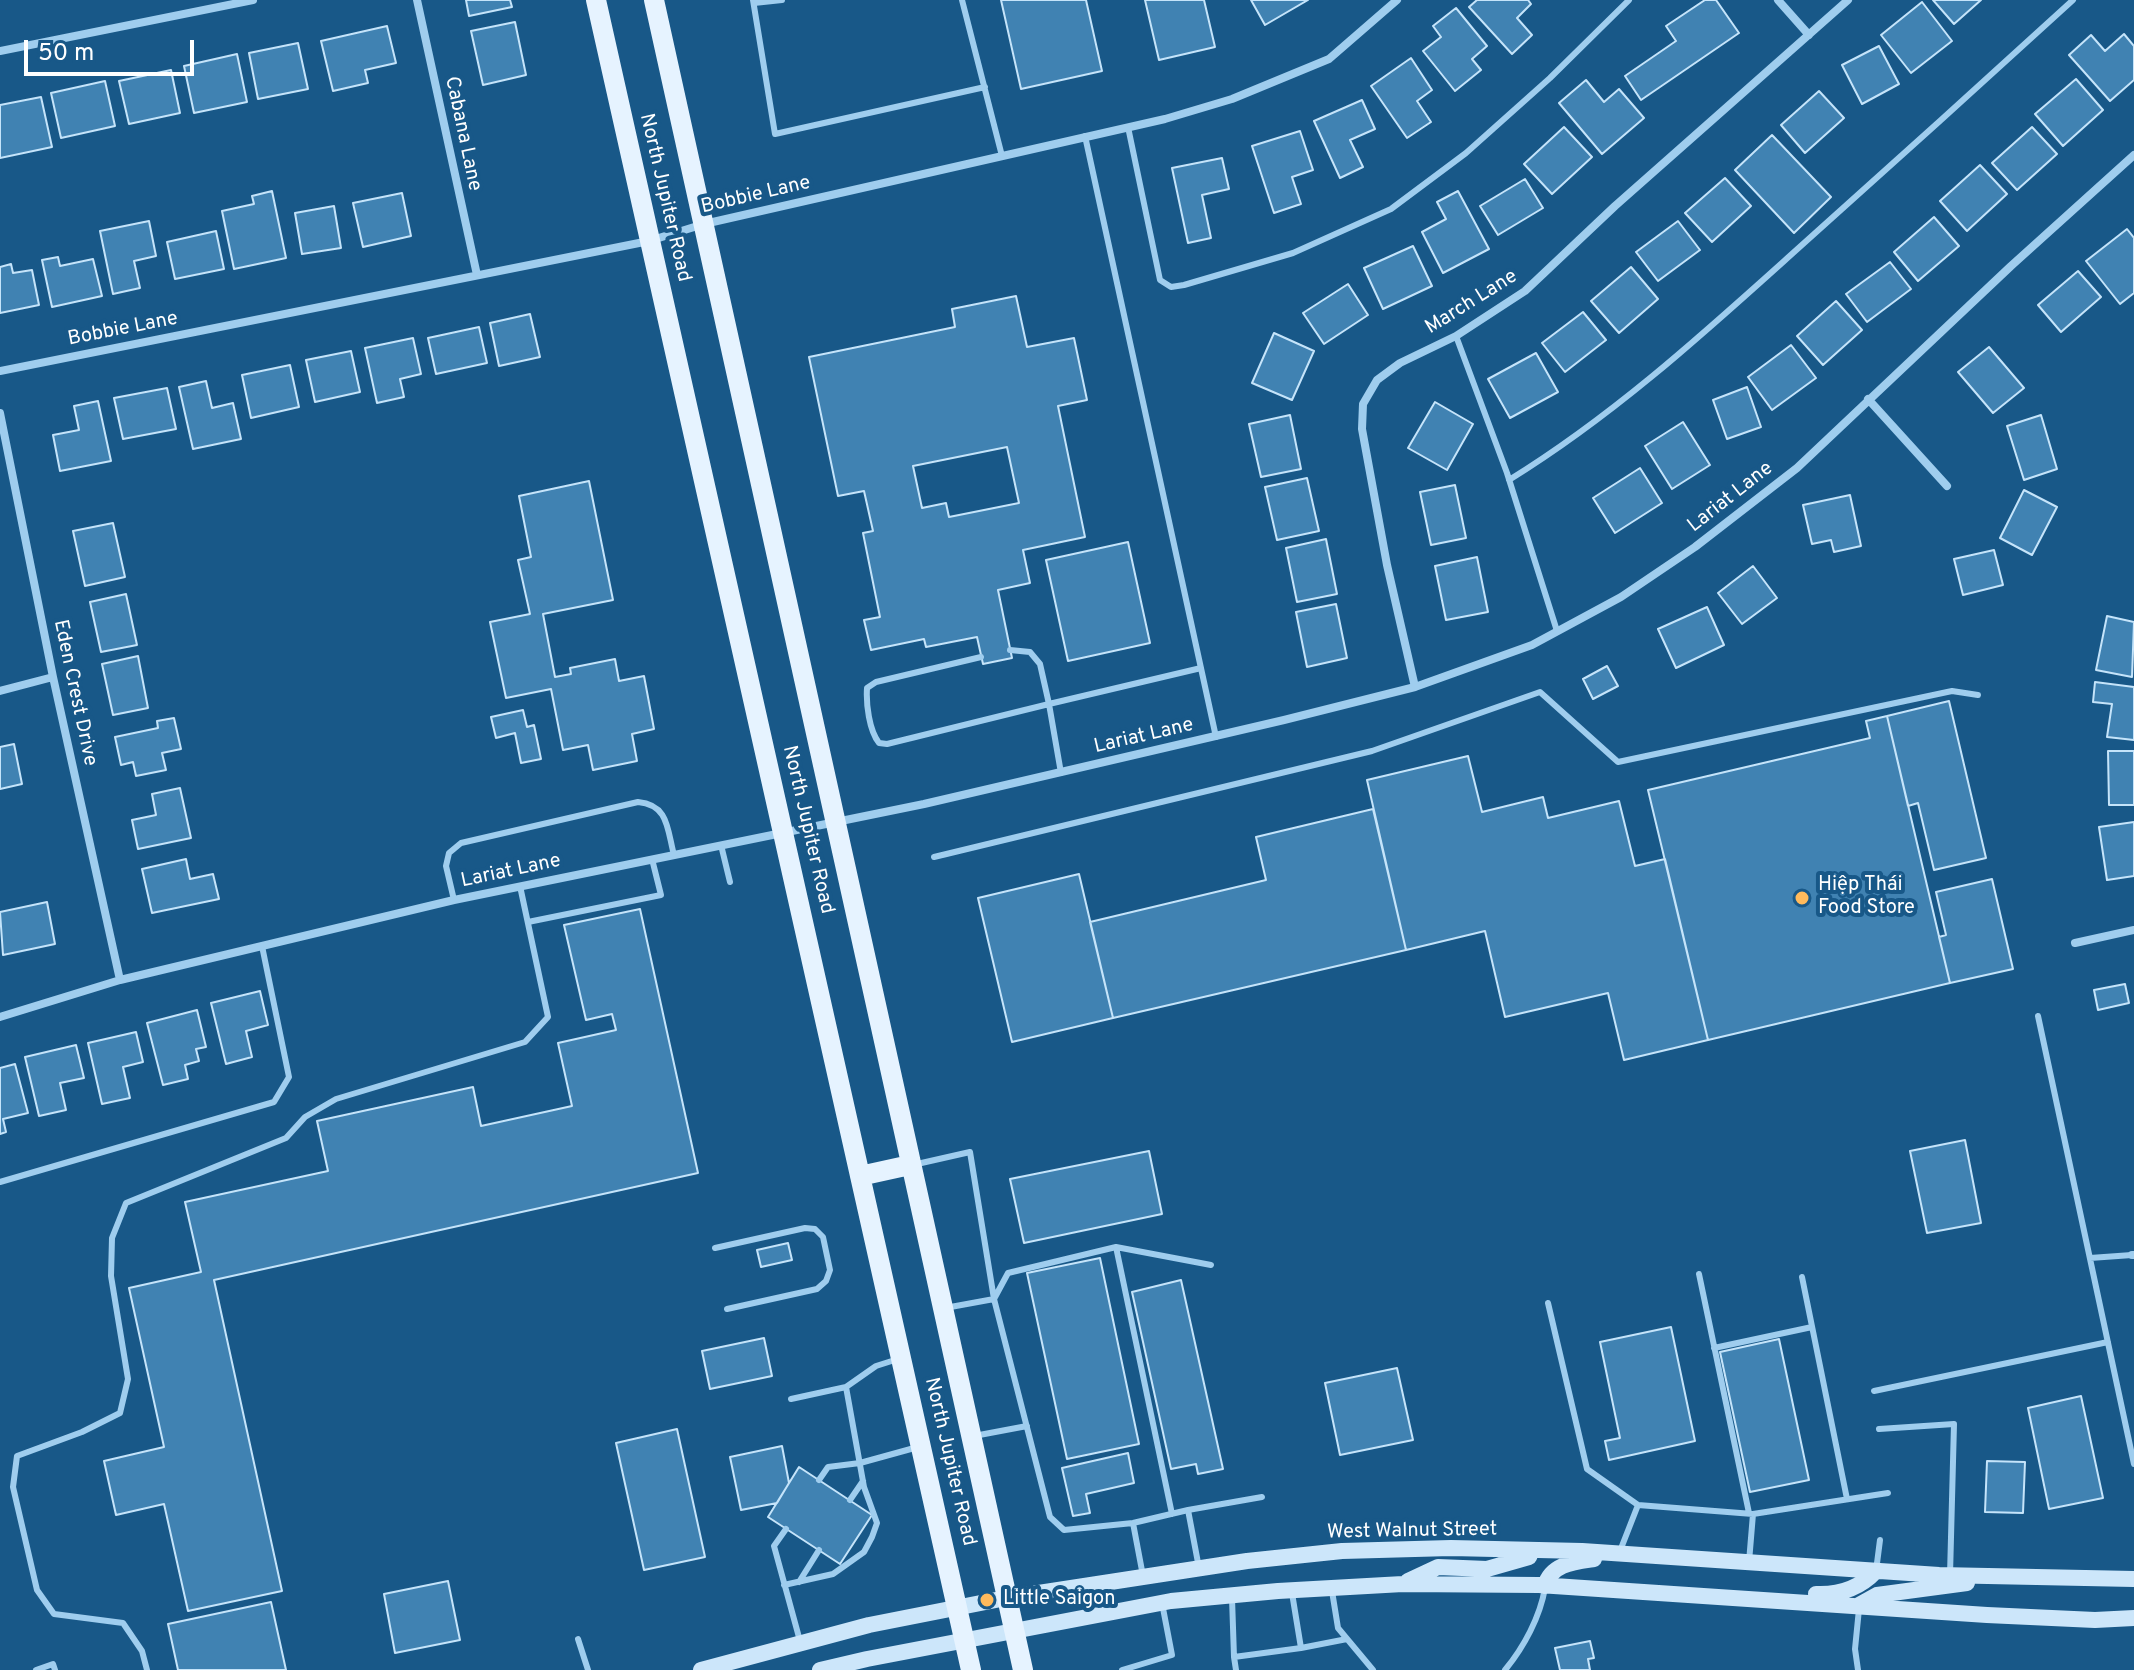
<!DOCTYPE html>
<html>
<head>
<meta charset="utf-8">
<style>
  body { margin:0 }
  #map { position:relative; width:2134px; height:1670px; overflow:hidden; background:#185888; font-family:Overpass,sans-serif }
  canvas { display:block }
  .scale { position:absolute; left:24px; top:40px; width:170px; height:36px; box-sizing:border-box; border:4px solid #fff; border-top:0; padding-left:10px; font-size:24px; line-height:28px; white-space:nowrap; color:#fff; -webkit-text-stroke:6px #185888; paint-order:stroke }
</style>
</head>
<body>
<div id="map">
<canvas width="2134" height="1670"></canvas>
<div class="scale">50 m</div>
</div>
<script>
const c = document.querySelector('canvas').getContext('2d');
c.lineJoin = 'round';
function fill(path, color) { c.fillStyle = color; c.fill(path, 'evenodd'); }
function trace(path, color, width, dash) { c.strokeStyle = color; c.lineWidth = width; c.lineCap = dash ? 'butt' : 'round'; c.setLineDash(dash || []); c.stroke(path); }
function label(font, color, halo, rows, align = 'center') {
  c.font = font + ' Overpass,sans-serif'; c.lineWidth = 8; c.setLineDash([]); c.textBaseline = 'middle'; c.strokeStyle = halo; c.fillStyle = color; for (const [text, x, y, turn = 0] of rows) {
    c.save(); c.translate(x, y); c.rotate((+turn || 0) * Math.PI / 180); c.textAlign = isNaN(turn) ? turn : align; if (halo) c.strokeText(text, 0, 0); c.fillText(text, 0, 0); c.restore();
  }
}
const building = new Path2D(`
  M466,0H510L512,7L469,16Z
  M1001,0H1086L1102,71L1021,89Z
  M1145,0H1204L1215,47L1159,60Z
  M1251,0H1308L1265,25Z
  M1477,0H1528L1531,4L1517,18L1532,35L1512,54L1469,7Z
  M1705,0H1716L1739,33L1641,100L1625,76L1676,41L1666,26Z
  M1933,0H1981L1954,24Z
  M1922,2L1952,41L1911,73L1881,35Z
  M1456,8L1487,46L1472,59L1481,70L1455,91L1423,51L1441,37L1433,26Z
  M515,22L526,75L483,85L471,31Z
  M387,26L396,63L365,70L368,83L333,91L321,41Z
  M2124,34L2134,46V80L2110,101L2069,55L2091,35L2105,51Z
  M298,43L308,89L258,99L249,53Z
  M1879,46L1899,84L1862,104L1842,65Z
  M237,54L247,102L194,113L184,66Z
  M1411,58L1432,90L1417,101L1431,122L1407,138L1371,86Z
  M171,70L180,113L129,124L119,81Z
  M2076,79L2103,110L2063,146L2035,114Z
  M1586,80L1604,102L1619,89L1644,118L1602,154L1559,103Z
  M105,81L115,126L61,138L51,93Z
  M1819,91L1844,118L1805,153L1781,125Z
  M41,97L52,147L0,158V105Z
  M1362,100L1375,129L1350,140L1363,167L1340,178L1314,121Z
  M1564,127L1592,157L1552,194L1524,164Z
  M2032,127L2057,154L2017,190L1992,163Z
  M1300,131L1313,170L1292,177L1301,204L1274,213L1252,146Z
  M1772,135L1831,197L1794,233L1735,170Z
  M1222,158L1229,189L1202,195L1211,238L1188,243L1172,168Z
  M1980,165L2007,194L1967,231L1940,201Z
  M1725,178L1751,206L1712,242L1685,213Z
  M1525,179L1543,208L1498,235L1480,206Z
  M272,191L286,258L234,269L222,211L254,204L252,196Z
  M1458,191L1489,249L1443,273L1422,232L1446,219L1437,202Z
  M402,193L411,236L363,247L353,203Z
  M334,206L341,248L302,254L295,213Z
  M1934,217L1959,246L1918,281L1894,252Z
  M149,221L156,256L134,261L140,288L113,294L100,231Z
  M1678,221L1700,250L1658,281L1636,252Z
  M2127,229L2134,238V293L2120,304L2086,261Z
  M216,231L224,269L175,279L167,242Z
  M1413,246L1432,286L1383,309L1364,268Z
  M58,257L60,266L93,259L102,296L52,307L42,260Z
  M1890,262L1911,289L1867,322L1846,294Z
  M11,264L13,273L32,270L39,305L0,313V267Z
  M1631,267L1658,299L1619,333L1591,301Z
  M2078,271L2101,297L2061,332L2038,305Z
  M1348,284L1368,315L1324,344L1303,313Z
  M1016,296L1027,347L1074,338L1087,400L1058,406L1085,537L1023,550L1030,583L998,590L1012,658L983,664L977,637L926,647L924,639L871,650L864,620L880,617L863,533L873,531L864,491L838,496L809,357L955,327L952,309ZM1007,447L1019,503L949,517L946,503L922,508L913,466Z
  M1836,301L1862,330L1823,365L1797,336Z
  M1583,312L1606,340L1565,372L1542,343Z
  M530,314L540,357L499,366L490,323Z
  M479,327L487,363L436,374L428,338Z
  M1274,333L1314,351L1292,400L1252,383Z
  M413,338L421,374L400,379L404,397L377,403L365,348Z
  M1791,345L1816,378L1772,410L1748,377Z
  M1989,347L2024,388L1993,413L1958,372Z
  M351,351L360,392L315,402L306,360Z
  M1536,353L1558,392L1510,418L1488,379Z
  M290,365L299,407L251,418L242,375Z
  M206,381L212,408L233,403L241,439L193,449L179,387Z
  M1747,387L1761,427L1727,439L1713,400Z
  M167,388L176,429L123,439L114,398Z
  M98,401L111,461L60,471L53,435L79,430L74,406Z
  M1435,402L1473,424L1447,470L1408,448Z
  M1290,415L1301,469L1261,477L1249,424Z
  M2041,415L2057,469L2024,480L2007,426Z
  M1683,422L1710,465L1672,489L1645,446Z
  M1640,468L1662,503L1615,533L1593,498Z
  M1307,478L1319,531L1277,540L1265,487Z
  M589,481L613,600L543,614L555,677L571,674L570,668L615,659L619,681L644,676L654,729L632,734L637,761L593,770L588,745L563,750L551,689L506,698L490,622L530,614L518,560L531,557L519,496Z
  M1455,485L1466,538L1431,545L1420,492Z
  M2024,490L2057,507L2032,555L2000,538Z
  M1850,495L1861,546L1834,552L1831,540L1812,544L1803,505Z
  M113,523L125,577L85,586L73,531Z
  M1326,539L1337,594L1297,602L1286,548Z
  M1128,542L1150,643L1068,661L1046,560Z
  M1994,550L2003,585L1963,595L1954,559Z
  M1477,557L1488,612L1446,620L1435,566Z
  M1753,566L1777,598L1742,624L1718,593Z
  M126,594L137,645L101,652L90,602Z
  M1336,604L1347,658L1307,667L1296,612Z
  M1707,607L1724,645L1676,668L1658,629Z
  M2107,616L2134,622L2132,677L2096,670Z
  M138,656L148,708L113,715L102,664Z
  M1607,666L1618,686L1593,699L1583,679Z
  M2095,682L2134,687V740L2107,737L2112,704L2093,702Z
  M1949,701L1986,858L1934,870L1918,803L1908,806L1887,716Z
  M523,710L527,727L534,725L541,759L521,763L515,733L496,738L491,717Z
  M1887,716L1950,983L1708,1040L1648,790L1870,738L1866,721Z
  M174,718L181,749L162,753L166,770L136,776L133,762L121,765L115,737L158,728L157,721Z
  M14,744L22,784L0,789V747Z
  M2108,751H2134V805H2109Z
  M1468,756L1482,812L1543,797L1548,818L1619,801L1635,866L1665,859L1708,1040L1624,1060L1608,993L1505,1017L1485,931L1406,950L1367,780Z
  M180,788L191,838L138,849L132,820L156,815L152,794Z
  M1373,809L1406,950L1113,1018L1090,922L1266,880L1256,837Z
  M2134,822V876L2107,880L2099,827Z
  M186,859L190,879L213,874L219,899L152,913L142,869Z
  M1079,874L1113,1018L1012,1042L978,898Z
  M1992,879L2013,969L1950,983L1939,937L1946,935L1936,892Z
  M47,902L55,944L3,955L0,912Z
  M640,909L698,1173L214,1280L282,1591L188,1611L164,1504L116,1515L104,1461L164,1447L129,1288L201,1272L185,1202L328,1171L317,1121L473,1087L481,1126L572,1106L558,1043L616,1030L612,1014L586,1020L564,925Z
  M2125,984L2129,1003L2098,1010L2094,990Z
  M260,991L268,1025L246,1031L252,1057L226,1064L211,1003Z
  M197,1010L206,1047L196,1049L199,1061L185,1065L188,1079L163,1085L147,1023Z
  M136,1032L143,1062L123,1067L130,1098L102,1104L88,1043Z
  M76,1045L84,1078L60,1083L66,1110L39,1116L25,1057Z
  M15,1064L28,1113L3,1119L6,1132L0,1134V1068Z
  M1965,1140L1981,1223L1927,1233L1910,1151Z
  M1149,1151L1162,1214L1024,1243L1010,1179Z
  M788,1243L792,1260L761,1267L757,1250Z
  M1100,1258L1139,1444L1067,1459L1027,1273Z
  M1181,1280L1223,1469L1198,1474L1196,1464L1171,1469L1132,1292Z
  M1671,1327L1695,1441L1609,1460L1605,1441L1620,1438L1600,1342Z
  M764,1338L772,1376L710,1389L702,1351Z
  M1779,1339L1809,1480L1750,1492L1720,1352Z
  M1397,1368L1413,1440L1340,1455L1325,1383Z
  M2081,1396L2103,1498L2049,1509L2028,1408Z
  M677,1429L705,1557L644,1570L616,1443Z
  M782,1446L789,1483L777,1503L741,1510L730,1457Z
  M1128,1453L1134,1483L1086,1494L1090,1513L1073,1516L1062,1468Z
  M1987,1461L2025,1462L2023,1513L1985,1512Z
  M799,1467L872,1515L840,1564L768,1517Z
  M448,1581L460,1640L395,1653L384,1594Z
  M271,1602L286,1670H178L168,1624Z
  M1590,1641L1594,1658L1588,1659L1590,1670H1560L1555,1648Z`);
const service = new Path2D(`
  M753,0L775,134L985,87
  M962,0L1002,156
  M754,3L782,0
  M1128,127L1160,280L1171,287L1184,285L1293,253L1391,209L1466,153L1550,78L1629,0
  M1085,136L1216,737
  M1456,336L1507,473L1557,631
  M1509,480C1613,416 1703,334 1793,253C1887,169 1980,85 2073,0
  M981,657L876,682L867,688C866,704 869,730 879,743L887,744L1049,704L1040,664L1030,652L1010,650
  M1061,773L1049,704L1201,668
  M721,845L730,882
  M934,857L1372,751L1540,692L1618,762L1952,691L1978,695
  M454,900L446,866L449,853L461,843L638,802C669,805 667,829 674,855
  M528,922L661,895L652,859
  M2038,1016L2134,1464
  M917,1164L970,1152L994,1299L1050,1517L1064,1530L1133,1523L1188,1510L1262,1497
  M0,1182L274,1102L289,1077L262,946
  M1116,1247L1172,1514
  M715,1248L805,1228L815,1229L823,1237L830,1270L826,1281L817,1289L727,1309
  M2090,1258L2132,1255
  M1699,1274L1749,1513
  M1802,1277L1847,1499
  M1548,1303L1587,1469L1638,1505L1753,1514L1888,1493
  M945,1308L994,1299L1008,1273L1116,1247L1211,1265
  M1714,1348L1812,1327
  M1874,1391L2108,1342
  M791,1399L846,1387L876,1366L898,1359
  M1879,1429L1954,1424L1950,1575
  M974,1436L1027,1426
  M819,1480L828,1467L860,1463L918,1447
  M850,1500L863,1481
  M1188,1510L1199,1568
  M1133,1523L1143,1576
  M786,1529L774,1546L800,1641
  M1620,1551L1638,1505
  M1749,1562L1753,1514
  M1876,1571L1880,1540
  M799,1582L819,1550
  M784,1585L833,1574L864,1552L872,1537L877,1523L864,1487L846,1387
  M1332,1591L1338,1628L1373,1670
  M1232,1598L1234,1657L1301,1648L1292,1593
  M578,1639L588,1670
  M1301,1648L1347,1639
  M1234,1657L1236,1670
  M36,1670L53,1664L55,1670
  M147,1670L142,1651L123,1623L54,1614L37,1590L13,1487L17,1456L82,1432L120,1413L128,1379L111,1276L112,1238L126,1203L286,1138L305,1117L336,1099L525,1042L548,1017L520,886
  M1122,1670L1172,1655L1162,1603
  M1505,1670C1524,1647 1540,1617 1545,1588
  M1858,1670L1855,1649L1859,1609`);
const minor = new Path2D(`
  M417,0L477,275
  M1778,0L1809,35
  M0,51L253,0
  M0,371L649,241L704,224L1165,119L1232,99L1329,59L1397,0
  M1868,399L1947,486
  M0,413L53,677L120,980
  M1415,687L1387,565L1362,429L1363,404L1377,380L1400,363L1456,336L1525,291L1615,206L1848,0
  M0,691L53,677
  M2075,943L2134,930
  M0,1017L120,980L454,900L924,804L1284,720L1415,687L1532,645L1621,597L1695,547L1797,468L2011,266L2134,155
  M2132,1255H2134`);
const secondary = new Path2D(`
  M1408,1581L1438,1567L1487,1569L1529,1557L1532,1550
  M1545,1586C1551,1564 1574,1562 1594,1559
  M1816,1594C1839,1595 1860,1588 1876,1571
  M1859,1605L1877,1595L1967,1583
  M701,1670L869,1625L1006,1598L1247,1561L1342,1551L1451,1548L1582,1551L1939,1575L2134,1579
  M820,1670L867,1659L1171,1601L1278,1591L1403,1584L1539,1585L1987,1615L2095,1620L2134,1618`);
const primary = new Path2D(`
  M596,0L971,1670
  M654,0L1023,1670
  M860,1176L910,1165`);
const markers = [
  [1802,898,8,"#ffba5c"],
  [987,1600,8,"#ffba5c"]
];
const streetNames = [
  ["Cabana Lane",462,134,78],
  ["Bobbie Lane",756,196,-13],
  ["North Jupiter Road",664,198,77],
  ["March Lane",1472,303,-32],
  ["Bobbie Lane",123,330,-11],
  ["Lariat Lane",1731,498,-38],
  ["Eden Crest Drive",74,693,78],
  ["Lariat Lane",1144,737,-13],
  ["North Jupiter Road",807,830,77],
  ["Lariat Lane",511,872,-12],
  ["North Jupiter Road",949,1462,77],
  ["West Walnut Street",1412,1532,-1]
];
const poiNames = [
  ["Hiệp Thái",1818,886],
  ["Food Store",1818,909],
  ["Little Saigon",1003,1600]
];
fill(building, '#4082b2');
trace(building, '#c5e4fa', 2);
trace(service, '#9fcdee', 6);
trace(minor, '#9fcdee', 8);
trace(secondary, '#cce6fa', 16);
trace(primary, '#e6f3ff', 20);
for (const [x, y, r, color] of markers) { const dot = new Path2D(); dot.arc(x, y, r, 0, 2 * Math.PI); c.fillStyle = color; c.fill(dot); trace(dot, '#185888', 3); }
label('20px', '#fff', '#185888', streetNames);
label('20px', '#fff', '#185888', poiNames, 'left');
</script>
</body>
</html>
